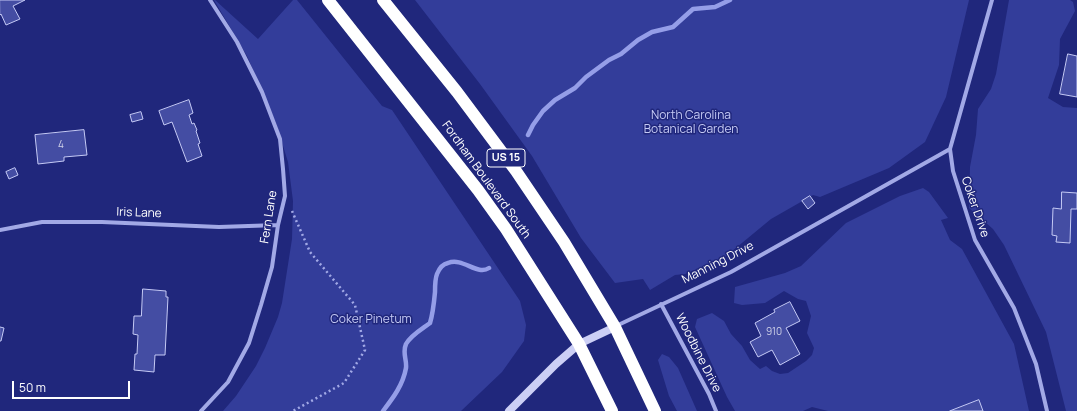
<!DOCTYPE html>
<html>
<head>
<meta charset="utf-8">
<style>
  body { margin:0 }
  #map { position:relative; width:1077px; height:411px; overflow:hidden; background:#20277c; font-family:Manrope,sans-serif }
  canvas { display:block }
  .scale { position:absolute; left:12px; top:381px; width:118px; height:18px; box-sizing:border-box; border:2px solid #fff; border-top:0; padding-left:5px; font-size:12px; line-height:14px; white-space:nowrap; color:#fff; -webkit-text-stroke:3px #20277c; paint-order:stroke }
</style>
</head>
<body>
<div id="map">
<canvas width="1077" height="411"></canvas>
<div class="scale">50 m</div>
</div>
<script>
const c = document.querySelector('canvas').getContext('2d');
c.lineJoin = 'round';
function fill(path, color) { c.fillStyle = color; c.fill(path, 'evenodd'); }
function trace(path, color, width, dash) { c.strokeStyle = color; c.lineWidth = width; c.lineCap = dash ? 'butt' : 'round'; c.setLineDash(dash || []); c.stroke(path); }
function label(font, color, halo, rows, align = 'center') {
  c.font = font + ' Manrope,sans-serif'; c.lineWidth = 3; c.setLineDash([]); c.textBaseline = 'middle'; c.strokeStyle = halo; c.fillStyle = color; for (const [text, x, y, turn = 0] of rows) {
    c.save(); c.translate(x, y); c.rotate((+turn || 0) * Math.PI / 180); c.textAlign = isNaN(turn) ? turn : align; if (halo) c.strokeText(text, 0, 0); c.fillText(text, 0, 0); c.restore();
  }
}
const green = new Path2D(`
  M214,0H215L258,39L293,0H297L382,106L392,110L520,301L526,325L524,341L502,372L461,411H223L236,396L256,366L265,348L278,317L282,303L292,239L293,201L288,162L276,123L247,56Z
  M415,0H969L946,97L925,142L889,168L820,197L813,195L771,219L725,257L685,274L675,275L650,290L643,279L615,283L581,238L532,156L480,84Z
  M1009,0H1070L1073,2L1075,11L1060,39L1059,65L1048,98L1063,107L1077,108V411H1066L1046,332L1004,245L993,229L969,208L970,167L976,135L978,109L991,89L996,74Z
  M923,188L929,192L948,218L941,220L950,240L962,249L1014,344L1029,411H828L812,407L803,411H735L727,397L695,327L697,319L712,313L724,321L731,334L742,346L750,360L760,369L766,366L772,371L780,374L788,373L806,361L812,355L814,348L807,333L811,316L806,301L798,299L784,291L765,303L742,305L734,303L735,287L785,273L801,266L846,223L900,196Z
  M662,354L669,357L678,368L697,411H677L669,396L658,360Z`);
const stream = new Path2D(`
  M528,135L533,125L543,111L555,100L575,88L586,77L609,60L621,54L638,40L652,32L673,27L693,9L715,7L730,0
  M383,411C393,398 403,385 406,368C407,359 402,353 406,344C411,335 422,329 430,323C433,313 434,303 435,292C435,287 435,279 437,274C439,269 443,264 448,263C463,257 477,276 489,268`);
const building = new Path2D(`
  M0,0H25L13,6L20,19L6,25L1,14L0,15Z
  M1068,54L1077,56V97L1060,94Z
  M189,100L193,113L189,115L192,124L194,123L197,130L196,131L200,143L198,144L202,156L187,162L172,122L164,125L159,111Z
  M141,112L143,119L132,122L130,115Z
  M84,130L87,155L64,157V161L38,164L35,135Z
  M15,168L18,175L9,179L6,172Z
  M1062,192L1077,193V209H1071L1070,243L1056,242L1057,236L1052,235L1053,208L1061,209Z
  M810,196L815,203L808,209L802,201Z
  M143,289L166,291V297H168L165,355H155L154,372L134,370L135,354H137L138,335L133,334L134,316H141Z
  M790,302L800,321L786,328L800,354L780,365L772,350L758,357L750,342L761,336L755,323L775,312L774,310Z
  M0,327L4,328L1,341H0Z
  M979,400L983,411H950Z`);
const path = new Path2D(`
  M292,211L310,252L355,305L365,350L344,383L293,411`);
const street = new Path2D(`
  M992,0L950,149L953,171L975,240L1014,308L1036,364L1047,411
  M0,230L42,222H102L219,227L278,225
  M661,304L709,394L716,411
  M616,326L731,272L950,149
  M201,411L228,382L249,343L261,305L272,267L278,225L285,196L283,169L280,139L262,92L237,42L210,0`);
const secondary = new Path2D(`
  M509,411L556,364L579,344L615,327`);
const highway = new Path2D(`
  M328,0L478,190L506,229L579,344L612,411
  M383,0L457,92L516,171L564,242L615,327L655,411`);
const numberNames = [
  ["4",61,145],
  ["910",774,332]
];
const shields = [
  [506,158,38]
];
const shieldNames = [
  ["US 15",506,158]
];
const parkNames = [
  ["North Carolina",691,116],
  ["Botanical Garden",691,130],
  ["Coker Pinetum",371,320]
];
const streetNames = [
  ["Fordham Boulevard South",486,180,54],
  ["Coker Drive",975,207,71],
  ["Iris Lane",139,213,2],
  ["Fern Lane",269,217,-81],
  ["Manning Drive",718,263,-27],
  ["Woodbine Drive",698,353,63]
];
fill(green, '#333d9a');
trace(stream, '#959ee8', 4.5);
fill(building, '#444da3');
trace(building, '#c5caf5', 1);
trace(path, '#a2a9e6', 2.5, [2, 3]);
trace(street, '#a2a9e6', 4);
trace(secondary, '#cccff5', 8);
trace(highway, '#fff', 12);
label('10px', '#d0d2e8', null, numberNames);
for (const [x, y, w] of shields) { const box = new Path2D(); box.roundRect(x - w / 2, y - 9, w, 18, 3); c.fillStyle = '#20277c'; c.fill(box); trace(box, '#fff', 1); }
label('bold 11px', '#fff', null, shieldNames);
label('12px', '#c5caf5', '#20277c', parkNames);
label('12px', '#fff', '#20277c', streetNames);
</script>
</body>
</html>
